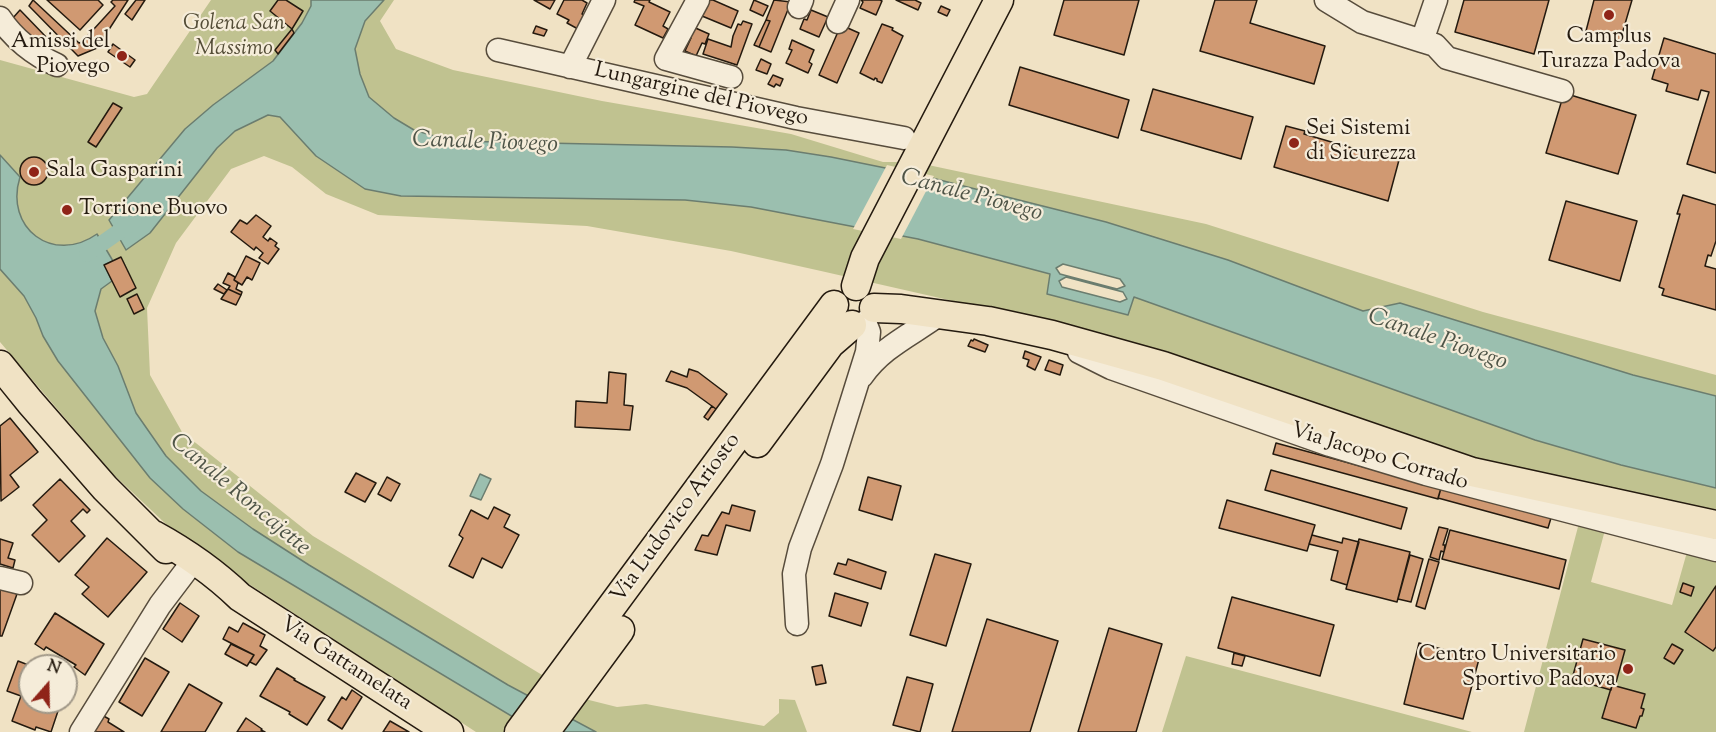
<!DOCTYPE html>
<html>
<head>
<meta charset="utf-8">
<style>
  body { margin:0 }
  #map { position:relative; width:1716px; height:732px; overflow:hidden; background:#f0e2c4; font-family:"Sorts Mill Goudy",serif }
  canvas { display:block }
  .north { position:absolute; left:18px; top:654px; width:60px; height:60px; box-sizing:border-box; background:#f5ecd9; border:2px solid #a19888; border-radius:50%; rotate:20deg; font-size:16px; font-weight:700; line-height:24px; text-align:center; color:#241a0f }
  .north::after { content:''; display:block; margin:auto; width:21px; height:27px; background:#8f2418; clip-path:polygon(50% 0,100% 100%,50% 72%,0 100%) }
</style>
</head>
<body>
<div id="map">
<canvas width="1716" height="732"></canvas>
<div class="north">N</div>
</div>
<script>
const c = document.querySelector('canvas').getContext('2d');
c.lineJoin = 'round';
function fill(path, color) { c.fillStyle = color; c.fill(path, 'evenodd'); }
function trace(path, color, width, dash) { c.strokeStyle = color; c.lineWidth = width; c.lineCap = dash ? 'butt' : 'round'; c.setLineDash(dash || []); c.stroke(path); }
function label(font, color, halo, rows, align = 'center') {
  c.font = font + ' "Sorts Mill Goudy",serif'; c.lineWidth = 4.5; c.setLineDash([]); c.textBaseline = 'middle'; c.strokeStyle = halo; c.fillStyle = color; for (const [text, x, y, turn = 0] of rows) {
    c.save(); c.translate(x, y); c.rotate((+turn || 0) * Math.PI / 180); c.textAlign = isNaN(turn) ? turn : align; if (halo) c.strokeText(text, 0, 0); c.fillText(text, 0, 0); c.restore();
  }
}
const green = new Path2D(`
  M211,0H311V6L302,23L273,61L213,105L185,129L109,220L184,188L217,148L235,131L268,115L280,117L316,156L365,189L401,196L685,200L751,207L918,239L1050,274L1047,294L1127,315L1134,297L1535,440L1621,465L1716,488V512L1443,451L953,301L821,271L731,251L587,226L378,215L326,194L292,167L264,156L231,169L176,243L147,308L150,375L182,432L313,536L557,684L575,691L589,700L617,707L646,704L764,726L779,713V699L795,700L807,732H596L508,685L308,565L253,529L201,491L166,456L136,413L118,366L103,338L95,311L101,289L104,265L113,260L97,234C52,265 4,228 20,177L0,155V60L134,97L147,94Z
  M384,0H394L380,21L396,49L453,70L602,101L791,134L883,162H914L1206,224L1483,312L1716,375V396L1633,375L1400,303L1363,311L1228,260L1106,222L920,175L831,157L786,150L731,147L450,141L414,130L394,118L369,97L360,74L355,49L365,21Z
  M0,269L24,296L36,318L43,336L58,361L150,478L183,509L238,552L538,732H476L186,543L112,473L0,342Z
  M1579,523L1605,530L1591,582L1672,605L1687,552L1716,560V732H1524Z
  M1186,656L1472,732H1162Z`);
const water = new Path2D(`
  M311,0H384L365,21L355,49L360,74L369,97L394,118L414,130L451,141L732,147L786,150L831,157L920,175L1106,222L1228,260L1363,311L1400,303L1633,375L1716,396V488L1621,465L1535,440L1134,297L1128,315L1047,294L1050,274L918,239L751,207L685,200L401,196L365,189L316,156L280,117L268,115L235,131L217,148L150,233L126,250L109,220L185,129L213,105L273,61L302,23L311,6ZM1063,264L1120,279L1125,286L1117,289L1060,274L1056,268ZM1066,277L1123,292L1127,299L1120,302L1062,287L1059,281Z
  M0,155L20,177C4,228 53,265 97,234L113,261L105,265L112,281L101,289L95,311L103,338L118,366L136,413L166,456L201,491L253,529L309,565L508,685L596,732H538L238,552L183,509L150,478L58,361L43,336L36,318L24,296L0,269Z
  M480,474L491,479L481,500L470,496Z`);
const pier = new Path2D(`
  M887,165L934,176L901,239L853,229Z`);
const canal = new Path2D(`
  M87,254L134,221`);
const building = new Path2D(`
  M33,0L79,43L82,42L115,6L111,2L113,0H128L97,48L78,56L29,6Z
  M47,0H98L103,5L80,30Z
  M136,0H145L132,20L125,14Z
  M278,0H286L303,11L292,29L270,11Z
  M534,0H555L550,9Z
  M564,0H582L587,3L582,14L584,15L578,29L567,23L569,20L557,14Z
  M635,0H650L649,2L670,12L663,26L668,29L663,38L635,25L644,6L634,2Z
  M708,0H713L738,11L731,28L702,16Z
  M754,0L768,6L763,16L750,10Z
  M774,0L791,2L771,52L759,47L770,21L766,20Z
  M861,0H880L882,1L876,15L860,8L863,2Z
  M896,0H915L921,3L918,10Z
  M1064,0H1139L1124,55L1054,35Z
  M1215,0H1257L1250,23L1325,46L1314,84L1200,51Z
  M1464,0H1549L1534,54L1455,32Z
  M1594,0H1632L1620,41L1586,31Z
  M941,6L950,10L947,16L938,12Z
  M20,10L49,40L41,48L12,19Z
  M811,10L828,17L819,37L800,29L804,19L807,20Z
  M766,20L770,21L759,47L754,45Z
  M743,21L752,24L737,65L703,54L708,39L731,47L733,36L738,24L741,25Z
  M882,24L893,28L892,30L903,36L882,83L877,81V79L875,78L874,80L860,73Z
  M841,25L859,33L837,83L819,75Z
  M536,26L547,30L544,36L533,33Z
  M691,26L709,34L705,44L702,43L696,56L685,51L691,38L686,36Z
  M292,29L294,33L278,54L275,50Z
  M1664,38L1716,54V173L1687,164L1709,92L1701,90L1698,100L1666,91L1668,84L1652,79Z
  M792,40L814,50L809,62L812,64L808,73L786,63L792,50L789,49Z
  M113,44L135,60L130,67L108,52Z
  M761,59L771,64L767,74L756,70Z
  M1020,67L1129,100L1118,138L1009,105Z
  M773,75L783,79L780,86L776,84L774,87L768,84Z
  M1153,89L1253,117L1241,159L1141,130Z
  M1564,93L1636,115L1618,174L1546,153Z
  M113,103L122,108L96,147L88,142Z
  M1286,126L1305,131L1304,134L1383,157L1384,155L1399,160L1388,201L1274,167Z
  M20 171a14 14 0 1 1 28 0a14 14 0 1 1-28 0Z
  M1683,195L1716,205V241L1711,256L1708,255L1705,266L1716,269V310L1662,295L1664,289L1659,287L1680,214H1677Z
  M1566,201L1637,221L1620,281L1549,260Z
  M256,215L271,226L263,237L268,241L270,238L277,243L275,246L279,249L268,264L259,258L263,253L256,247L254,250L231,232L240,220L247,224Z
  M246,256L260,263L252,280L247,277L242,285L234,280Z
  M121,257L136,288L120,297L104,265Z
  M228,273L235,277L234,280L238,283L236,289L242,292L241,295L228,289L230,286L223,283Z
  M218,284L227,290L224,294L214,289Z
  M228,289L241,295L236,305L221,299Z
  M137,294L144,309L134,314L127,299Z
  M974,339L988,345L985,352L968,346L971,340L973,341Z
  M1025,351L1041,357L1035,370L1027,366L1029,360L1023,358Z
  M1049,360L1063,365L1060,375L1045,370Z
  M689,369L698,372L727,394L716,409L687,388L666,381L671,371L687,377Z
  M609,372L626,374L624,405L633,406L630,430L575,427L576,401L607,403Z
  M712,406L716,409L708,420L704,417Z
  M10,418L38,452L10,475L19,487L1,501L0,426Z
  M1276,443L1441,488L1438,499L1273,454Z
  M1271,470L1407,508L1401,529L1265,490Z
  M356,473L376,483L365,502L345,492Z
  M387,477L400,484L391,501L378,494Z
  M868,477L901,486L892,520L859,510Z
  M60,479L90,510L87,513L83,509L71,521L85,536L59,562L32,535L47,520L33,505Z
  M1441,488L1551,518L1548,528L1438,498Z
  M1227,500L1315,525L1307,551L1219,528Z
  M732,505L755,511L750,531L726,525L717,555L695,550L702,535L708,536L722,512L729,514Z
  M494,507L510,515L504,527L519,535L502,568L482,558L473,578L449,566L463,538L459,535L471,510L488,519Z
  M1439,527L1448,529L1443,545H1445L1444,552L1441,551L1439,560L1430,557Z
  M1450,530L1566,560L1559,589L1442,559Z
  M1312,535L1342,543L1343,538L1359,542L1347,585L1331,580L1338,551L1309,544Z
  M107,538L147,572L108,617L82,594L89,587L75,575Z
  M0,539L13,543L8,558L15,560L13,568L0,564Z
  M1359,539L1410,552L1397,602L1346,589Z
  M935,554L971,564L946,646L910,635Z
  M1410,555L1423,559L1411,602L1398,599Z
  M848,559L886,572L881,589L834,574L838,563L846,565Z
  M1429,559L1439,562L1425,609L1416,606Z
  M1683,583L1694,587L1691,596L1680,592Z
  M1716,586V647L1713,651L1685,632Z
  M0,588L17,594L2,636H0Z
  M835,593L868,603L861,626L829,616Z
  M1232,597L1334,625L1320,676L1218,648Z
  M180,603L199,616L182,642L163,629Z
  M55,613L104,644L85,675L74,667L76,665L46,647L44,650L35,644Z
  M987,619L1058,641L1030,732H952Z
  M243,623L265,635L260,646L267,650L256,665L250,662L254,655L223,639L229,627L238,632Z
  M1109,628L1162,644L1136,732H1078Z
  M1583,639L1625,650L1615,686L1612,685L1611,690L1572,679Z
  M1419,643L1479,659L1463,719L1404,704Z
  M231,644L254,655L247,666L225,654Z
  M1672,644L1683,650L1674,664L1664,658Z
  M1234,653L1245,656L1242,666L1232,664Z
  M145,658L169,672L142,716L119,702Z
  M18,661L31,666L30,702H50L60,705L51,732L36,727L35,730L12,721L21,696L7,691Z
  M822,665L826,683L816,685L812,667Z
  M277,668L295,679L294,680L325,697L307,725L289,714L290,712L260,696Z
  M907,677L933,684L920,732L893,725Z
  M189,684L222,703L205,732H161Z
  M1612,685L1645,694L1641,708L1644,709L1642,716H1640L1636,728L1602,718Z
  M352,690L362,697L342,729L328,720L342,697L346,700Z
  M100,714L109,719L108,722L124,732H90Z
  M246,718L262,729L261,730L265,732H237Z
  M390,721L409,732H383Z`);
const minor = new Path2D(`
  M698,0L666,59L731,77
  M1326,0L1362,22L1422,41L1436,0
  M799,7L802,0
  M0,18C13,38 34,55 57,65
  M838,22L848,0
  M1422,41L1435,45L1447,58L1562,91
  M498,50L796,118L904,138
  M570,67L604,0
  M1079,352L1111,368L1330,445L1426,474L1716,550
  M862,376C882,347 913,334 940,314
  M0,578L21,583
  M797,624L794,574L800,548L832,464L867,352L869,332L865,322
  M81,732L160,605L188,568`);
const major = new Path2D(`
  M856,286L865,258L999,0
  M874,308L901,309L988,321L1052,335L1163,366L1472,472L1716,525
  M0,365L30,402L105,488L166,549
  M757,443L830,344L852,325
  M154,535C185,552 215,573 240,597L449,732
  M519,732L834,305
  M545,732L620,630`);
const markers = [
  [1609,15,6,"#8f2418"],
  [122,56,6,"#8f2418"],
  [1294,143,6,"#8f2418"],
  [34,172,6,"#8f2418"],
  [67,210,6,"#8f2418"],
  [1628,669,6,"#8f2418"]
];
const parkNames = [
  ["Golena San",234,25],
  ["Massimo",234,50]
];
const poiNames = [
  ["Camplus",1609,38,"center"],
  ["Turazza Padova",1609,63,"center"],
  ["Amissi del",110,43,"right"],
  ["Piovego",110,68,"right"],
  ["Sei Sistemi",1306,130],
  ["di Sicurezza",1306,155],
  ["Sala Gasparini",46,172],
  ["Torrione Buovo",79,210],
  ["Centro Universitario",1616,656,"right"],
  ["Sportivo Padova",1616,681,"right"]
];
const streetNames = [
  ["Lungargine del Piovego",701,96,13],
  ["Via Jacopo Corrado",1379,458,17],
  ["Via Ludovico Ariosto",677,519,-54],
  ["Via Gattamelata",345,665,33]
];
const waterNames = [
  ["Canale Piovego",485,144,2],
  ["Canale Piovego",971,197,15],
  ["Canale Piovego",1437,341,19],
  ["Canale Roncajette",239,496,40]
];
fill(green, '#c0c290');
fill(water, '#9bbfaf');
trace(water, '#6b7d6f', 1.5);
fill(pier, '#f0e2c4');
trace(canal, '#9bbfaf', 16);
fill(building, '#d09972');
trace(building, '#241a0f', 1.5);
trace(minor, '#574c3c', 25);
trace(major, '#241a0f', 31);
trace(minor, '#f5ecd9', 22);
trace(major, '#f0e2c4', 28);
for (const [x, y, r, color] of markers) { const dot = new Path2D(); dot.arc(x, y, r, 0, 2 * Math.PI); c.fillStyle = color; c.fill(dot); trace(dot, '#f5ecd9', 2); }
label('italic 22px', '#534c36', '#f5ecd9', parkNames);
label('22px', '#241a0f', '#f5ecd9', poiNames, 'left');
label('22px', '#241a0f', '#f5ecd9', streetNames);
label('italic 24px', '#4e5447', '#f5ecd9', waterNames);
</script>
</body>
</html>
